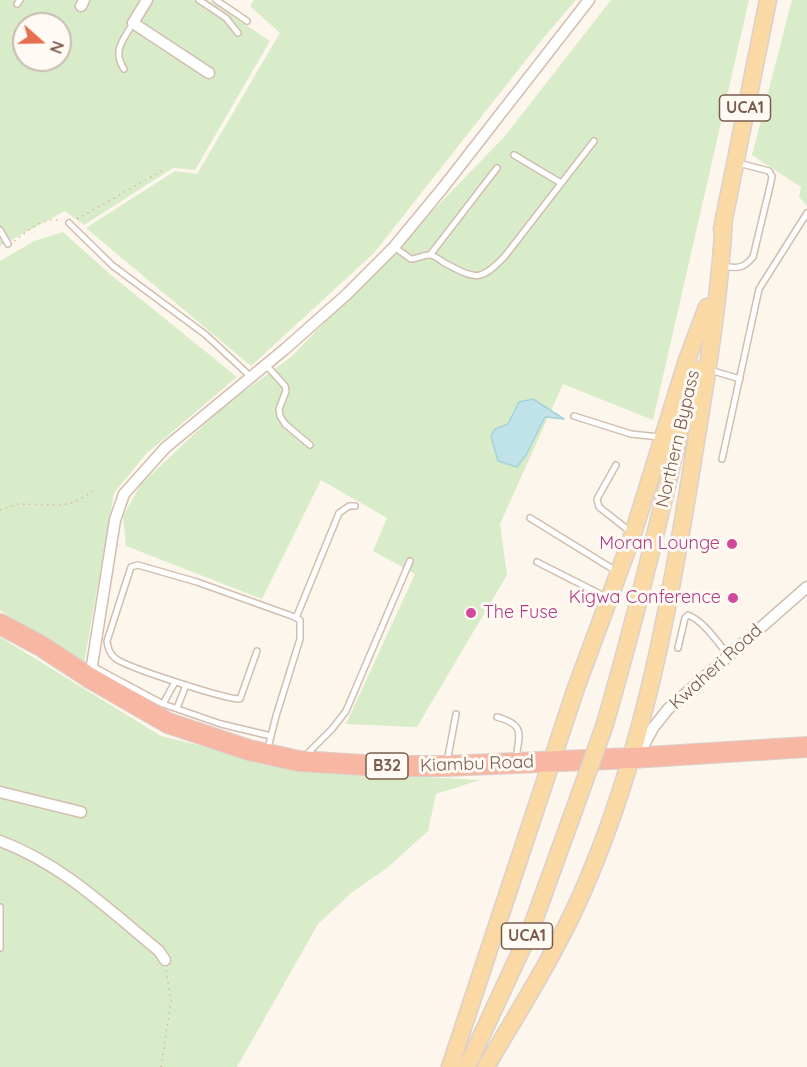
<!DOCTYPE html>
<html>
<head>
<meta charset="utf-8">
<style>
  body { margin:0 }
  #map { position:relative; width:807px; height:1067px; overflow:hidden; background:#fdf6ec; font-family:Quicksand,sans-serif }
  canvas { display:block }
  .north { position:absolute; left:12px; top:12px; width:60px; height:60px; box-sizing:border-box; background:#fffaf3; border:2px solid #cabbb1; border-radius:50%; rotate:110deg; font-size:16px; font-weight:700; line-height:24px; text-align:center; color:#7a5c4d }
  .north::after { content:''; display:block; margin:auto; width:21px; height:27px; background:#e76f51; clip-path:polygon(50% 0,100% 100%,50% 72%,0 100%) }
</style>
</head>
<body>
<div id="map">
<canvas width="807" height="1067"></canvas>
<div class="north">N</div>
</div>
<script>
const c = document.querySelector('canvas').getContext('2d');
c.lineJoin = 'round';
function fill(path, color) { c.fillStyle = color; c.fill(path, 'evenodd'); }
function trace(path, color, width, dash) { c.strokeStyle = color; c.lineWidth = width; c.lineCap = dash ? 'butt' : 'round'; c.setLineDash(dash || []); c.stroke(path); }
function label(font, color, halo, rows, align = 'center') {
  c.font = font + ' Quicksand,sans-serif'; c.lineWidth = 6; c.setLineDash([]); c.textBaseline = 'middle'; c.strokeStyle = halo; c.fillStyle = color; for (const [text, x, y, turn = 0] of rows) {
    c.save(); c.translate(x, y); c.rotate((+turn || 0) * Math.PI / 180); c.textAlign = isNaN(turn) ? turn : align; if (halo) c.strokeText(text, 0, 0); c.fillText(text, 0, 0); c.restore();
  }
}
const green = new Path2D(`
  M0,0H208L270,41L195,170L173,168L84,225L65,211L0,246ZM24,24H60V60H24Z
  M254,0H576L545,36L374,253L251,366L86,228L175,171L197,174L280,33L250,6Z
  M611,0H749L653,420L563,384L500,524L507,575L417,727L346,724L415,574L373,551L387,518L321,480L262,599L126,546L123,516L141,484L223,407L291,357L420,224L505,136Z
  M792,0H807V206L799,197L801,187L752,155Z
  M63,232L111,275L237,377L146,454L114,493L84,664L0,610V261L34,241Z
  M0,637L161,736L230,753L387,775L480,780L436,794L428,831L387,868L351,893L318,924L237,1067H0Z`);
const water = new Path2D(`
  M533,399L564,419L545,417L526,455L517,467L498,461L491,436L495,429L508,424L519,402Z`);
const path = new Path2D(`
  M77,219L165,169
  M14,241C29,231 43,215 62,221
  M0,510L17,504L62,505L75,502L95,490
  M161,1067L171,1001L166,970`);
const lane = new Path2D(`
  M199,0L226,18L238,33
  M216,0L247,21
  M17,4L20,0
  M124,69C112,50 123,41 133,23
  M514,155L561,183
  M69,223L113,266L206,335L251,377
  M0,230L8,244
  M394,247L411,259C417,259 425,254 430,255C434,255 440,260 443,262C474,278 479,284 505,256L594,141
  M430,255L497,168
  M723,266C738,269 744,268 753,257L771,182L772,176L769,171L738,163
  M266,365L285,386L286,391L279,409L280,416L285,424L310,445
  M710,370L740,379
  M574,416L631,434L659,437
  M722,459L759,289L807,213
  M616,465L597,499L599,507L632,533
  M530,518L616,571
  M537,562L606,597
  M296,618L339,513L349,506H355
  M678,648L685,618L688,615C704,621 718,643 729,656
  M257,651L240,699C225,699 125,667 115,658C109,653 108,648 107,641L131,567L138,565L197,582L292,616L300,620V639L276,716L267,752
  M92,666L163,704L221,724L271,736
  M163,704L175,682
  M177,708L186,685
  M497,717C526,725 519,734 516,759
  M305,756L332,729L346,711L410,561
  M447,762L456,714
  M0,907V948`);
const street = new Path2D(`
  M147,0L133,23L209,73
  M81,6L84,0
  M90,678L115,520L124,494L165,448L285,349L346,295L394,247L442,189L589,0
  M637,758L653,728L668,709L807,587
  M0,792L81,812
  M0,841C62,864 108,909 159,951L165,960`);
const primary = new Path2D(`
  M722,229L768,0
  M604,727C639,608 667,489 694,369
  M450,1067L576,688L633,534L687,360L707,307
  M467,1067L531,929L577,802
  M486,1067C521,1007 559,948 586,884C644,749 670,604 693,460C706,379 720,299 724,217`);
const highway = new Path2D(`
  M0,624L41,646L90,678L168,723L249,750L299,761L380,766H446L632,758L807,747`);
const primaryBridge = new Path2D(`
  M577,802L604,727`);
const markers = [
  [732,544,6,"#d1479c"],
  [733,598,6,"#d1479c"],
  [471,613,6,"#d1479c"]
];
const shields = [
  [745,108,51],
  [387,766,42],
  [527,936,51]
];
const shieldNames = [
  ["UCA1",745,108],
  ["B32",387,766],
  ["UCA1",527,936]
];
const streetNames = [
  ["Northern Bypass",678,439,-77],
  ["Kwaheri Road",716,667,-42],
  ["Kiambu Road",477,764,-2]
];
const hotelNames = [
  ["Moran Lounge",720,544],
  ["Kigwa Conference",721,598],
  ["The Fuse",483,613,"left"]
];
fill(green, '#d8ecc9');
fill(water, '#bfe3e8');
trace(water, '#a5d3da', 1.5);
trace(lane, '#d1beb0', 8);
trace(street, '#d1beb0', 13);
trace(primary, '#dad1cd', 19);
trace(highway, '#dad1cd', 22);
trace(path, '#d9b8a5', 1.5, [1.5, 4.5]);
trace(lane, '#fff', 5);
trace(street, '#fff', 10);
trace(primary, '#fbd9a5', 16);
trace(highway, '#f7b7a3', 20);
trace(primaryBridge, '#dad1cd', 19, []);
trace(primaryBridge, '#fbd9a5', 16);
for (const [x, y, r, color] of markers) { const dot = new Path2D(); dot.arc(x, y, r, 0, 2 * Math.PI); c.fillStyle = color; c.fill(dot); trace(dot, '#fffaf3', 2); }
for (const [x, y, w] of shields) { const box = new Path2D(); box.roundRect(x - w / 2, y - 13, w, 26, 4.5); c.fillStyle = '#fffaf3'; c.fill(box); trace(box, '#7a5c4d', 1.5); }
label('bold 16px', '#7a5c4d', null, shieldNames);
label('18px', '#7a5c4d', '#fffaf3', streetNames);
label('18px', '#b23c85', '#fffaf3', hotelNames, 'right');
</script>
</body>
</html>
